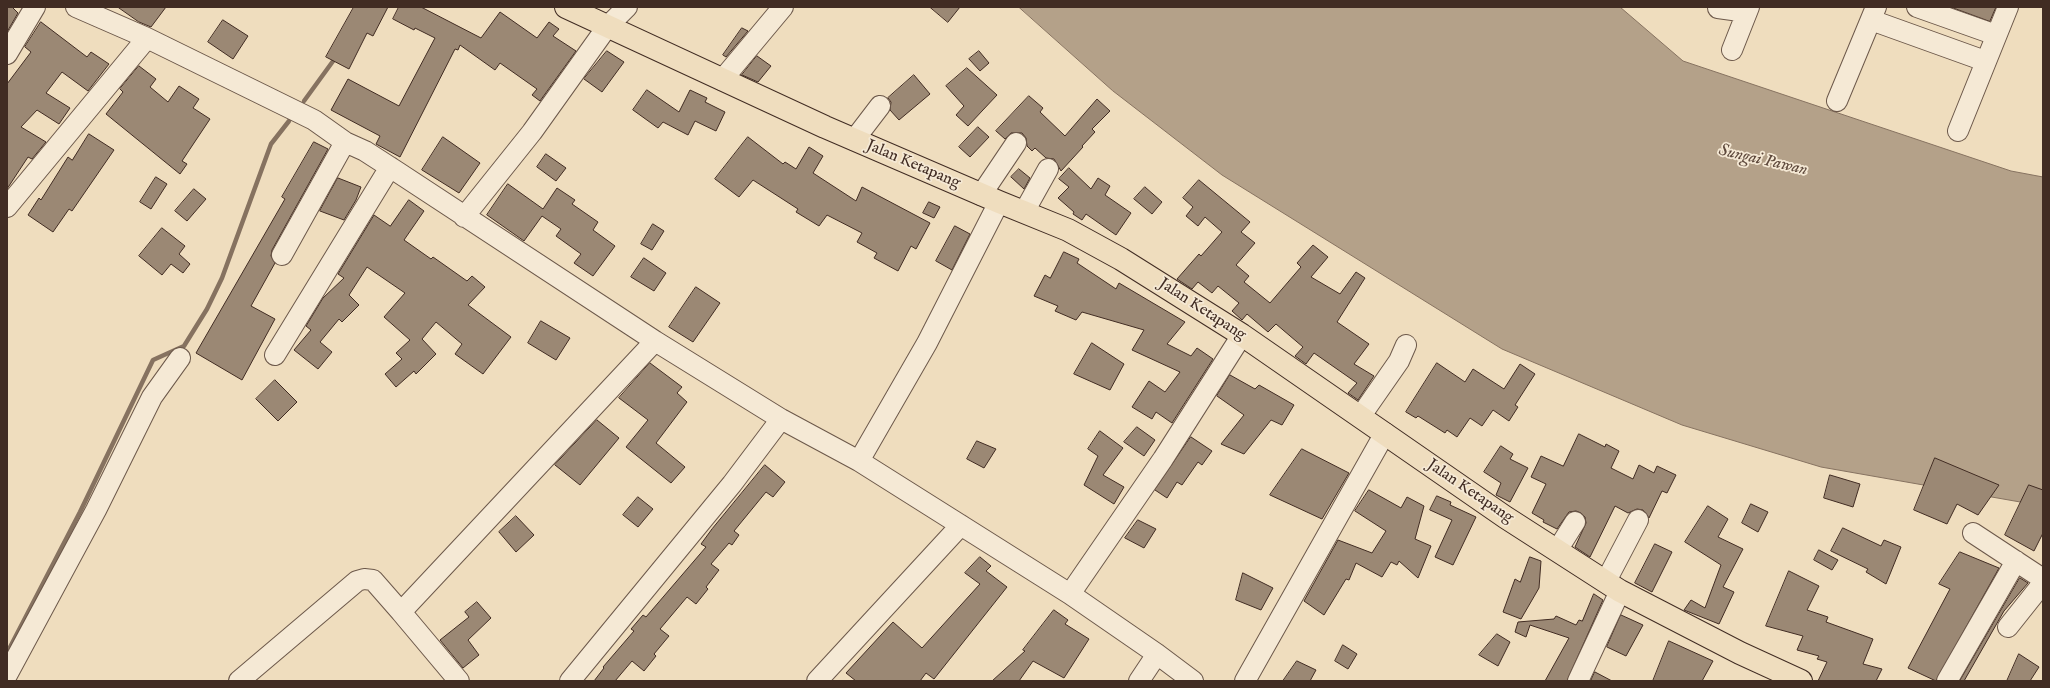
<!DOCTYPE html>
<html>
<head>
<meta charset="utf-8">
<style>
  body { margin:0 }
  #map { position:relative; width:2050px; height:688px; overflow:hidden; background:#efddbe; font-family:"IM FELL English",serif }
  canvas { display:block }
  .frame { position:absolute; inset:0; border:8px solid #412c23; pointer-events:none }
</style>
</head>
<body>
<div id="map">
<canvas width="2050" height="688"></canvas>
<div class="frame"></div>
</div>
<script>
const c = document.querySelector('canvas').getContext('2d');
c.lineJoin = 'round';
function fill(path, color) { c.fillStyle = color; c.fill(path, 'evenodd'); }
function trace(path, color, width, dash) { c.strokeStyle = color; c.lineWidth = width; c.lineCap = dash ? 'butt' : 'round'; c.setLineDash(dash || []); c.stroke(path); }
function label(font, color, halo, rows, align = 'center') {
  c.font = font + ' "IM FELL English",serif'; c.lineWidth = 3.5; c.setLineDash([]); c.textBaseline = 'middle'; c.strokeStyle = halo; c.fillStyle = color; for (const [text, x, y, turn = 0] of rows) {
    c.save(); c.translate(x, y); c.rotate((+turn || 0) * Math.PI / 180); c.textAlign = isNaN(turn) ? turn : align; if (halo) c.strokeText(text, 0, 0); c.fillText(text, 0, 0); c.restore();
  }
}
const water = new Path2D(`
  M1019,7H1620L1683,61L2011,171L2043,177V506L1821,467L1682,425L1502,349L1222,175L1113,91Z`);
const stream = new Path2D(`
  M304,101L336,57
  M7,653L80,512L153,360L184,346L207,309L222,278L271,144L289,121`);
const building = new Path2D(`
  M7,7H12L18,13L7,32Z
  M118,7H166L151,27L139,22Z
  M354,7H388L373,36L367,33L349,69L326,57Z
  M399,7H421L481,38L500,12L537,38L549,22L559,29L553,36L576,51L540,101L532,95L537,89L500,63L495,70L460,45L458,50L455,49L400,157L376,144L380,136L331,110L348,79L399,106L435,38L415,28L414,30L393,19Z
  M930,7H960L948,22Z
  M1951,7H1996L1990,21Z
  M223,20L248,36L233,59L208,42Z
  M41,22L87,57L91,52L109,64L88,91L62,72L46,93L70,108L59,124L37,110L21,127L46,142L32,159L28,157L7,189V84L31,52L25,47Z
  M742,28L748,31L726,57L723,55Z
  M607,51L624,62L602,92L584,79Z
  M979,51L989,63L980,71L969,59Z
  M757,56L771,66L758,82L742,75Z
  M139,66L156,79L150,87L168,102L179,86L199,99L193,108L210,119L182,161L187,164L180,174L106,114L123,92L120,89Z
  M967,68L997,95L968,126L956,115L964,106L946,86Z
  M914,75L930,94L899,120L890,110L891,102L888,98Z
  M647,90L679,112L690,90L707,98L705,102L725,112L716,131L695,121L688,135L663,122L658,128L633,110Z
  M1029,96L1043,108L1040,112L1065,136L1097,99L1110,111L1092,129L1095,132L1082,146L1083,147L1061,171L1054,159L1046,158L1035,148L1032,151L1027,146L1026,138L1022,133H1011L1005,139L996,131Z
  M978,127L989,137L970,157L959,147Z
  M89,134L114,150L72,211L69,209L53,232L28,215L39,198L41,200L68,157L72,160Z
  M443,137L480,163L459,193L422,170Z
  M748,137L783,164L785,162L796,169L809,147L823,156L813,173L856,201L862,187L930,223L916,249L911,246L898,271L874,258L877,253L857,242L862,233L827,215L819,226L796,212L798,209L753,180L739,197L715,179Z
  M314,142L328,149L272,250L271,256L275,263L251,306L275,319L242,380L196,353L285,199L282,197Z
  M546,154L566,168L556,181L537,167Z
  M1069,168L1091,189L1098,178L1110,186L1105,195L1131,213L1116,235L1086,214L1082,220L1073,214L1074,212L1058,198L1069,187L1059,179Z
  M1019,169L1030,178L1024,189L1011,177Z
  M156,177L167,184L151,209L140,202Z
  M338,178L361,187L356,200L344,220L320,211Z
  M1199,180L1250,222L1241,232L1255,243L1236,265L1249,276L1244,282L1270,303L1301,267L1297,263L1313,245L1328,257L1311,277L1340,294L1356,272L1365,278L1337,322L1369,344L1354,364L1374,376L1358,400L1348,393L1357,383L1314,353L1306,364L1295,356L1303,347L1276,324L1268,332L1247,314L1242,320L1232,311L1239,303L1218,286L1212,293L1198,282L1192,289L1177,279L1199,254L1201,256L1222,232L1205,217L1198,226L1186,216L1193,207L1183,198Z
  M508,184L543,209L557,188L575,200L572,204L598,222L593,230L615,246L593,276L574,263L581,254L556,236L561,229L542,216L524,241L487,215Z
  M1145,187L1162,202L1152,214L1134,199Z
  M194,189L206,199L187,221L175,211Z
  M409,200L424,211L404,240L431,259L433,257L467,281L472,276L485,287L468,305L511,337L483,374L455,354L462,344L436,322L422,339L436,354L416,374L414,371L396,387L385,374L402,359L396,353L410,340L384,317L405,293L367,267L349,295L359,305L342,322L339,319L320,342L332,352L318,369L294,350L311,330L306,326L323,298L344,278L338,274L374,215L390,226Z
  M929,202L940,207L934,218L923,213Z
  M653,224L664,231L652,250L641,244Z
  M955,226L970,234L952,270L936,261Z
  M162,228L185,246L179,254L190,264L183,273L171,264L162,275L139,256Z
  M1064,252L1079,259L1077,263L1116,289L1119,283L1185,322L1167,344L1191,356L1197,348L1213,359L1172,423L1156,412L1152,419L1132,407L1149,381L1165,392L1180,372L1132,350L1144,330L1082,312L1076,320L1055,311L1058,306L1034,296L1045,275L1050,278Z
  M644,258L666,273L654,291L631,277Z
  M696,287L720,303L693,342L669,327Z
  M541,321L570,338L556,360L528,343Z
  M1092,343L1124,364L1110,390L1074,374Z
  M650,363L682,387L677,393L687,402L656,443L685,467L671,483L626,447L648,420L619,398Z
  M1437,363L1465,382L1473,369L1504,389L1520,364L1535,374L1515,405L1518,407L1509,421L1493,410L1482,426L1470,418L1457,437L1447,430L1445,433L1418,416L1416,418L1406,412Z
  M1230,375L1255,389L1259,385L1294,405L1282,425L1271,420L1244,454L1221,444L1244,415L1217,396Z
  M275,380L297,402L278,421L256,399Z
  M597,420L619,438L580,485L555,465Z
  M1137,427L1155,440L1144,456L1124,442Z
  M1100,431L1123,448L1103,475L1124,487L1114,504L1084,485L1098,456L1088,449Z
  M1579,434L1605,447L1606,444L1619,451L1611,468L1633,479L1639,465L1654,473L1657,466L1676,475L1667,493L1662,491L1649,518L1643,510L1637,509L1628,513L1615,506L1590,557L1575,547L1586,523L1585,517L1581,513L1576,511L1569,512L1557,529L1543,522L1544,520L1532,513L1546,484L1531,477L1541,456L1563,466Z
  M1191,437L1212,451L1202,465L1198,462L1182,485L1177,482L1167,498L1155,490Z
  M977,441L996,449L984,468L967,459Z
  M1501,446L1513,454L1510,459L1528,468L1510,502L1496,495L1501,483L1484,472Z
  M1302,449L1349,473L1322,519L1270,495Z
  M1935,458L1999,485L1978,515L1957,504L1947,524L1914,510Z
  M765,465L785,482L773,497L766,492L734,531L739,535L732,545L729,543L711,564L719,570L706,587L708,589L696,604L687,597L660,629L669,636L654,654L656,656L644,671L632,661L615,681H594L604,668L603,667L634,631L631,629L643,615L646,617L706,547L701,544L712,529Z
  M1830,475L1860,484L1853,507L1824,498Z
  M2029,485L2043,490V533L2034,551L2005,535Z
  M1369,490L1401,508L1407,497L1424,506L1415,539L1431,546L1418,578L1399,561L1397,565L1391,562L1382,577L1356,563L1349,580L1346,579L1324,615L1304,601L1338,540L1372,553L1386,531L1355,511Z
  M1437,496L1451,502L1450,505L1476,517L1453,565L1435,557L1452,520L1430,510Z
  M638,497L653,509L638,527L623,515Z
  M1751,504L1768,512L1758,532L1742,523Z
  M1708,506L1728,519L1718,537L1743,549L1723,587L1734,592L1719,624L1684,610L1691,600L1705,608L1721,565L1685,542Z
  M516,516L534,535L516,552L499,532Z
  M1138,520L1156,529L1144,548L1125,538Z
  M1843,528L1881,546L1884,540L1901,547L1886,584L1866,572L1868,569L1831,551Z
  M1655,544L1672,552L1652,592L1635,583Z
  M1819,550L1838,560L1832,570L1814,560Z
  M1960,552L1999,568L1936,681L1908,668L1950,589L1939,584Z
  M980,557L991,566L986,571L1007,587L934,679L926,673L920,681H856L846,673L893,622L922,648L980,584L965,573Z
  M1530,557L1541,561L1539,588L1521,619L1503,612L1515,579L1520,582Z
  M1789,571L1819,586L1807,610L1828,617L1826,622L1873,639L1863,664L1882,669L1876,681H1818L1827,662L1817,659L1819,656L1797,650L1803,636L1766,626Z
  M1243,573L1273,588L1261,610L1236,600Z
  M2020,578L2028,583L2004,611L1964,681H1960Z
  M1594,594L1603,600L1567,681H1545L1569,638L1530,625L1526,637L1515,632L1518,622L1554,619L1556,616L1576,625L1579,620L1582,621Z
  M477,602L491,618L468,640L479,655L463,668L440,640L469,617L465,612Z
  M1054,610L1068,620L1065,624L1089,639L1064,678L1033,661L1019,681H992L1025,651L1023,650Z
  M1621,615L1643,625L1626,656L1607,647Z
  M1497,634L1510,642L1498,666L1479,655Z
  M1669,641L1713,661L1702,681H1653Z
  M1343,645L1357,654L1348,669L1335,661Z
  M2019,654L2039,667L2030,681H2007Z
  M1297,661L1316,670L1310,681H1283Z
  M1595,672L1612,681H1591Z`);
const minor = new Path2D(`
  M76,7L147,38L314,120L345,142L365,151L396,171L655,341L781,419L859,461L1070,594L1157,654L1193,681
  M1917,7L1996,35
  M1718,8L1747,12
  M1871,20L1985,61
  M1732,50L1749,7
  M7,54L35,7
  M722,80L783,7
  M1837,101L1876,7
  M1958,131L2008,7
  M854,140L880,106
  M981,195L1016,143
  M7,207L147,38
  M1024,212L1048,169
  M464,217L532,132L607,27L627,7
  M282,255L345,142
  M275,355L390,167
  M1360,417L1399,361L1406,345
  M859,461L927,343L999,202
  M1973,533L2043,579
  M1558,549L1575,522
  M1606,581L1638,520
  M1070,594L1163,459L1242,335
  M2008,627L2043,583
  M7,675L96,510L152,397L180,358
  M239,681L357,581L364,579L373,580L401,612
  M459,681L401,612L655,341
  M570,681L732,484L781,419
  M817,681L961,525
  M1139,681L1157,654
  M1245,681L1385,433
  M1578,681L1620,591
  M1947,681L2016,561`);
const major = new Path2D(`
  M566,7L825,127L999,202L1068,230L1121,259L1242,335L1505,517L1620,591L1740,653L1801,681`);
const streetNames = [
  ["Jalan Ketapang",913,165,23],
  ["Jalan Ketapang",1202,310,33],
  ["Jalan Ketapang",1470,492,34]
];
const waterNames = [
  ["Sungai Pawan",1763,161,13]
];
fill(water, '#b4a189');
trace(water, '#867260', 1);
trace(stream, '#867260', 4.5);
fill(building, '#9b8874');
trace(building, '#412c23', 1);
trace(minor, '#6c584a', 22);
trace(major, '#412c23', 24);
trace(minor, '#f5e9d5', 20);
trace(major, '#efddbe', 22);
label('16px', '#412c23', '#f5e9d5', streetNames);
label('italic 17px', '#5e493c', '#f5e9d5', waterNames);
</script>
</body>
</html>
